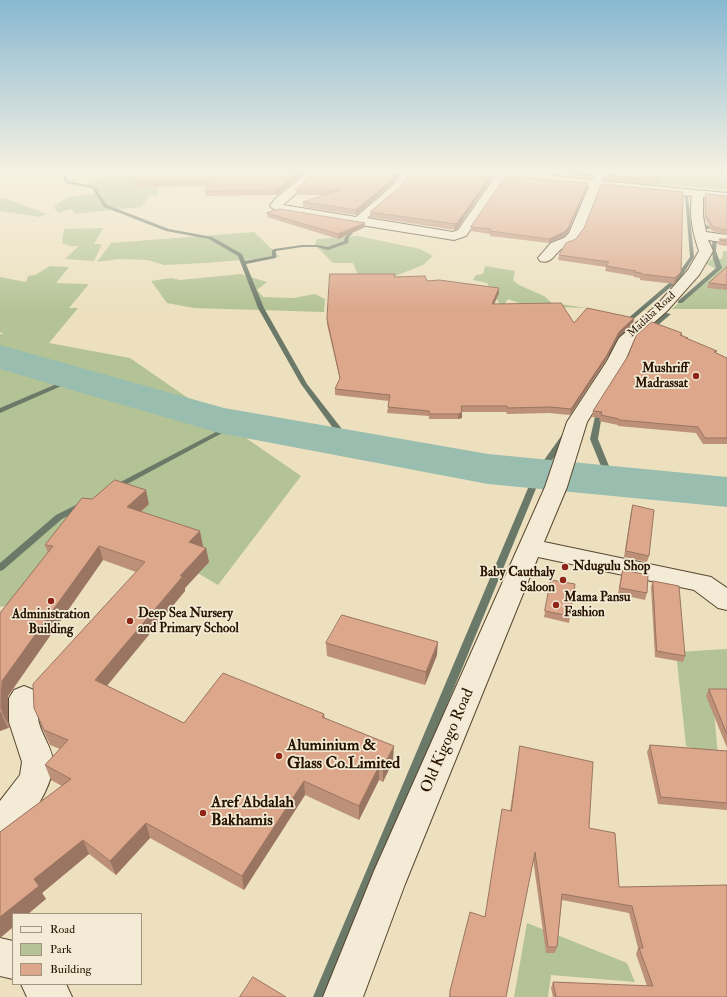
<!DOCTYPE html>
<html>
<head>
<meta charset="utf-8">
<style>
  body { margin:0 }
  #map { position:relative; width:727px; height:997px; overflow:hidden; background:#ece0bf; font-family:"IM FELL Double Pica",serif }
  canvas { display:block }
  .legend { position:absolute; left:12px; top:913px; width:130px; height:72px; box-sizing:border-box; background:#f3ebd5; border:1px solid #a19580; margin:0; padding:5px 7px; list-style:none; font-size:12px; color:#271300 }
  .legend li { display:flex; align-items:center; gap:8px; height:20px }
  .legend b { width:20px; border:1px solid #a19580 }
</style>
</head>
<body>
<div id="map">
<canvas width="727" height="997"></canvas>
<ul class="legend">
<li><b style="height:5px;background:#f3ebd5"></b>Road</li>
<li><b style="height:11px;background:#b3c395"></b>Park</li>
<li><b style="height:11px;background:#dca78b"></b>Building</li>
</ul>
</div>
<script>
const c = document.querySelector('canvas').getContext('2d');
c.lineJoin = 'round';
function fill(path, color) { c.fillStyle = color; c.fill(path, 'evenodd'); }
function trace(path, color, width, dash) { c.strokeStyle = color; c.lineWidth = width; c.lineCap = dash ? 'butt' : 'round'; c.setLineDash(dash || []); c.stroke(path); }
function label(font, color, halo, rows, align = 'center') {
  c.font = font + ' "IM FELL Double Pica",serif'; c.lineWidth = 3.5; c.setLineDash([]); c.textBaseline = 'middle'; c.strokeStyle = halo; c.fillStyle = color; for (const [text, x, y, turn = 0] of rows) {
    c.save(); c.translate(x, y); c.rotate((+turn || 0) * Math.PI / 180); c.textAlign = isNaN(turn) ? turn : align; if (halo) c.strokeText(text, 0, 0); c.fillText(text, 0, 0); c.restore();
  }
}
const green = new Path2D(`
  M121,171H142L166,179L162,188H156L159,191L158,195L149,196L141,207L75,214L71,209L59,213L54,208C62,194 83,196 97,194L94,187L85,185Z
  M660,171H727V190L656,184Z
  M3,198H4L47,214L40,217L0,211V199Z
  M103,228L94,244H102L94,261L65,259L79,246H70L62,243L64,229Z
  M254,232L280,257L205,263L164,265L148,260L119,259L97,262L111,243Z
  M358,236L420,249L433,256L423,265L383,281L359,277L353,263H333L315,245L317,239Z
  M723,251H727V309H672L716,269L706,264L713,257L722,259Z
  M50,266L69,267L56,283L89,284L69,308H78L49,343L130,358L301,476L218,585L82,505L36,600L0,607V334H4L0,332V277L26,282L28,276L35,275Z
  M485,266L515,271L513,280L519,285L544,296L552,303L587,308L527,306L508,299L502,308L487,283L473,280L476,275L483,274Z
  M241,274L267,282L257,290L263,297L293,298L315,294L325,299L324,312L194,308L167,303L151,281L171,278L180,280Z
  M727,649V690L712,689L718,756L686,746L676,652Z
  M527,923L627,963L635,982L551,975L548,997H514Z`);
const stream = new Path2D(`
  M59,171H64L66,173L68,181L94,186L107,205L169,229L212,237L242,254L245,261L272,256V250L274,249L302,245H317L328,247L344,241L345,237L349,233L344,224L348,223L353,233L349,237L348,243L328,250L317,247H302L276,251V258L246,264L264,308L307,384L352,442L353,444L352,446H346L301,384L258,308L238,256L209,239L166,231L104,207L92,188L65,183L63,174Z
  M685,195L688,196L694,257L679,280L630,322L619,347L604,360H600V358L613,346L626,320L675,278L690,257Z
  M700,216H704L705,224L710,227V229H706L701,226Z
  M715,239L717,240L716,251L722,268L682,303H678V301L716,268C713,258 710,250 713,240Z
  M666,313L671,314L651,331H647V329Z
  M73,377L76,379L75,380L0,413V408Z
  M600,406L603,408L598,439L615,481L611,483L607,481L590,439L597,408Z
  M235,422L239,424L237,425L118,489H112L111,487Z
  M562,435H568L569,437L542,474L327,997H313L534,474Z
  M82,502L86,505L85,507L62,519L3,570L0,571V563L56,515Z`);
const river = new Path2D(`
  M0,345L224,408L488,454L727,477V507L488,484L219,433L0,369Z`);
const minor = new Path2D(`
  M309,171H321L283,205L356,217L391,187L404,171H415L399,191L367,218L453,232L458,230L495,177L463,174L458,171H510L592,180L596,171H606L602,181L727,193V199L703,197V216L706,232L727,235V243L708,240L713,251L699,275L667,311L634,340L625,361L587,422L567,487L544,542L711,577L727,588V610L718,608L694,590L538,557L405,884L363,997H323L374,871L545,487L567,422L607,361L619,338L657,305L688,270L699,251C693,233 689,216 692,196L600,187C594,202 586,234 574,243C570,246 564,246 560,250C553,256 551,264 540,261L538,258L551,243L564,238L569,233L589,186L505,178L466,236L454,240L280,212L272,208L270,206L275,199Z
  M24,686L34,690C41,703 36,710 39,723C42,735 54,752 53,763C53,785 31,822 12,833C8,835 4,836 0,838V801L20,775L22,762L9,722V698L14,690Z
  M0,938L13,941V979L0,976Z
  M21,984H66L72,997H27Z`);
const wall = new Path2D(`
  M306,171L277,195L206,196L205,191L207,186L133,187L132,182Z
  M528,171H595L591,178Z
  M605,175L658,180L657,185L604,180Z
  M492,178L457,229L455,230L370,217V212L400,187Z
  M588,183L587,187L568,232L563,237L549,243L490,236V234L471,231V227Z
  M390,186L356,215L303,207V202L324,195H297L296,190Z
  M706,194L727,196V235L712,231L705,219L704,199Z
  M267,213L365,227L338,239L267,217Z
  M720,239H727V246L719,245L718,243Z
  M566,243L679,277L674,284L640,280V278L634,277V276L605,271L606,267L558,260L559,255Z
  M727,267V290L707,288L709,283Z
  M395,277L427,281L499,288V293L494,304L574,323L634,318L633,324L618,337L606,360L570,415L549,413L507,414L506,412H462V418L458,419H429V416L387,413L389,401L335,395V389L340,380L327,324V319Z
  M682,333V335L688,339L727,358V444H703L696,433L618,426V425L599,421L600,418L592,417L593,411Z
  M149,504L141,512L203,546H202L206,548L209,562L185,588V591L107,686L184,723L324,714L325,718L393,761L383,782L379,780L359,820L305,795L244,890L150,838L116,875L89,854L42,893L46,899L13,914V927L0,938V832L62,786L51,780L45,765L60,749L50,745L40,723L136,572L103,560L8,696V722L10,728H8L0,731V613L48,553L45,545Z
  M633,505L649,556L647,562L624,557L631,512Z
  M623,570L647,593L645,600L618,594L621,576Z
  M551,580L570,616L569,623L544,617Z
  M653,581L685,656L683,662L655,657L651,587Z
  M326,643L437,655L425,685L327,656Z
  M709,689H727V748L706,696Z
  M650,745L727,751V810L658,804L647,752Z
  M520,746L589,828L619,887L727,997H553L551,988L553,982L647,986L636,954L638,948L629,913L562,900L557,947L555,953H546L533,859L506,997H449L450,991L485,917L510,811Z`);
const shadedWall = new Path2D(`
  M300,171H306L277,195V190Z
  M398,171H402L390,186L356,215V210Z
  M593,171H595L591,178L592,174Z
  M493,173L492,178L457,229L455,230V224Z
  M588,183L587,187L568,232L563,237L549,243V239Z
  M365,223V227L338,239V234Z
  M681,272L679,277L674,284L675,278Z
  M499,288V293L492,309V304Z
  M634,318L633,324L618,337L606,360L570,415L571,409L619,332Z
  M462,412V418L458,419L459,414Z
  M146,490L149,504L130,521L127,507Z
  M200,531L203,546L192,556L189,542Z
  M99,546L103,560L8,696V722L10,728L3,714L1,707L2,681Z
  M206,548L209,562L185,588V591L99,695L95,680L180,576Z
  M438,642L437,655L425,685L426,672Z
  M0,713H1L8,728L0,731Z
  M394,746L393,761L383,782V767Z
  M379,766V780L359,820V806Z
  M304,781L305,795L244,890L242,876Z
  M146,823L150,838L116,875L110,861Z
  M83,840L89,854L42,893L46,899L28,914H13V927L0,938V917L34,879Z`);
const building = new Path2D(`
  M137,171H300L277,190L205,191L209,181L132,182Z
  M317,171H398L390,181L356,210L303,202L341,190H296Z
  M413,171H472L493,173L457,223L455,224L370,212L400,187Z
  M573,171H593L592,174Z
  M606,171H659L658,180L605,175Z
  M506,176L588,183L568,228L564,232L549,239L490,231L491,229L471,227Z
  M602,184L683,192L681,272L675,278L641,274V273L635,272L636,271L606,266L609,262L559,255L566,243L576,239L584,228Z
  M706,194L727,196V230L713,227L706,215Z
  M280,209L365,223L338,234L267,213Z
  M720,239H727V241L720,240Z
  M727,267V285L709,283Z
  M330,274H395L394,277L425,276L427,281L439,280L499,288L492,304L561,303L574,323L587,308L634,318L619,332L607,355L571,409L550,407L508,408L507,406H461L462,412L459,414H430L429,411L388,407L390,395L335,389L340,378L327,319Z
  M652,322L682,333L680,335L688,338H686L717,351L714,352L727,358V438H705L698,427L619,420V419L601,415L602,412L593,411L628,356L636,336Z
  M115,480L146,490L127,507L200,531L189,542L206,548L180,576H183L95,680L184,723L223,673L324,714L322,717L394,746L383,767L379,766L359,806L304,781L242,876L146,823L110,861L83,840L34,879L39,886L0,917V832L71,779L45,765L68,740L44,730L34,708L33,684L145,562L99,546L2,681L1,707L3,714L1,713H0V613L53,546L45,545L82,498L92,499Z
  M633,505L654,510L649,556L626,551Z
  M623,570L648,575L647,593L620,588Z
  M551,580L575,584L570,616L545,611Z
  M653,581L679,586L685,656L657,651Z
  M342,615L438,642L426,672L326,643Z
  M709,689H727V734Z
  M650,745L727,751V803L661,797Z
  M520,746L593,762L589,828L615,833L619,887L727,885V997H556L553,982L653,986L639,948H643L632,906L562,894L557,947H548L535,852L506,997H450V991L470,912L485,917L502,809L511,811Z
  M253,977L286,997H240Z`);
const markers = [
  [696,376,4,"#8f2418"],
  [565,567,4,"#8f2418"],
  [563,580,4,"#8f2418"],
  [51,601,4,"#8f2418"],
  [556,605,4,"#8f2418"],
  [130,621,4,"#8f2418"],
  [279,756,4,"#8f2418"],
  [203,813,4,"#8f2418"]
];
const farStreetnames = [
  ["Madaba Road",652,315,-43]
];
const poiNames = [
  ["Mushriff",688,369,"right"],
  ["Madrassat",688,384,"right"],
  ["Ndugulu Shop",573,567],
  ["Baby Cauthaly",555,573,"right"],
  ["Saloon",555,588,"right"],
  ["Mama Pansu",564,598],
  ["Fashion",564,613],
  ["Deep Sea Nursery",138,614],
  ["and Primary School",138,629],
  ["Administration",51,615,"center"],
  ["Building",51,630,"center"]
];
const nearStreetnames = [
  ["Old Kigogo Road",448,741,-67]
];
const nearPoinames = [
  ["Aluminium &",287,747],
  ["Glass Co.Limited",287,765],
  ["Aref Abdalah",211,804],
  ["Bakhamis",211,822]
];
fill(green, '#b3c395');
fill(stream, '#6b7969');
fill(river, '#99bdaf');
trace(minor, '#584630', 2);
fill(minor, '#f3ebd5');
fill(wall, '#bd9078');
fill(shadedWall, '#9a7561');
fill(building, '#dca78b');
trace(building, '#9a7561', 1);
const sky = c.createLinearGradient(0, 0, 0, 311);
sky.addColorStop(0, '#88b8d1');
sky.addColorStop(0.55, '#f6f1e2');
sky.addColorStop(1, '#f6f1e200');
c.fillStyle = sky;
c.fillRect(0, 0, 727, 311);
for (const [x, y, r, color] of markers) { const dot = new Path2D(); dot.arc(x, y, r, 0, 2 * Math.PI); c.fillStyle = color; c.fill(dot); trace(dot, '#f3ebd5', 1.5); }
label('11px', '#271300', '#f3ebd5', farStreetnames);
label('bold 13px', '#271300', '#f3ebd5', poiNames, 'left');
label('16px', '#271300', '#f3ebd5', nearStreetnames);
label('bold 16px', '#271300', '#f3ebd5', nearPoinames, 'left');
</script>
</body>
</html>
